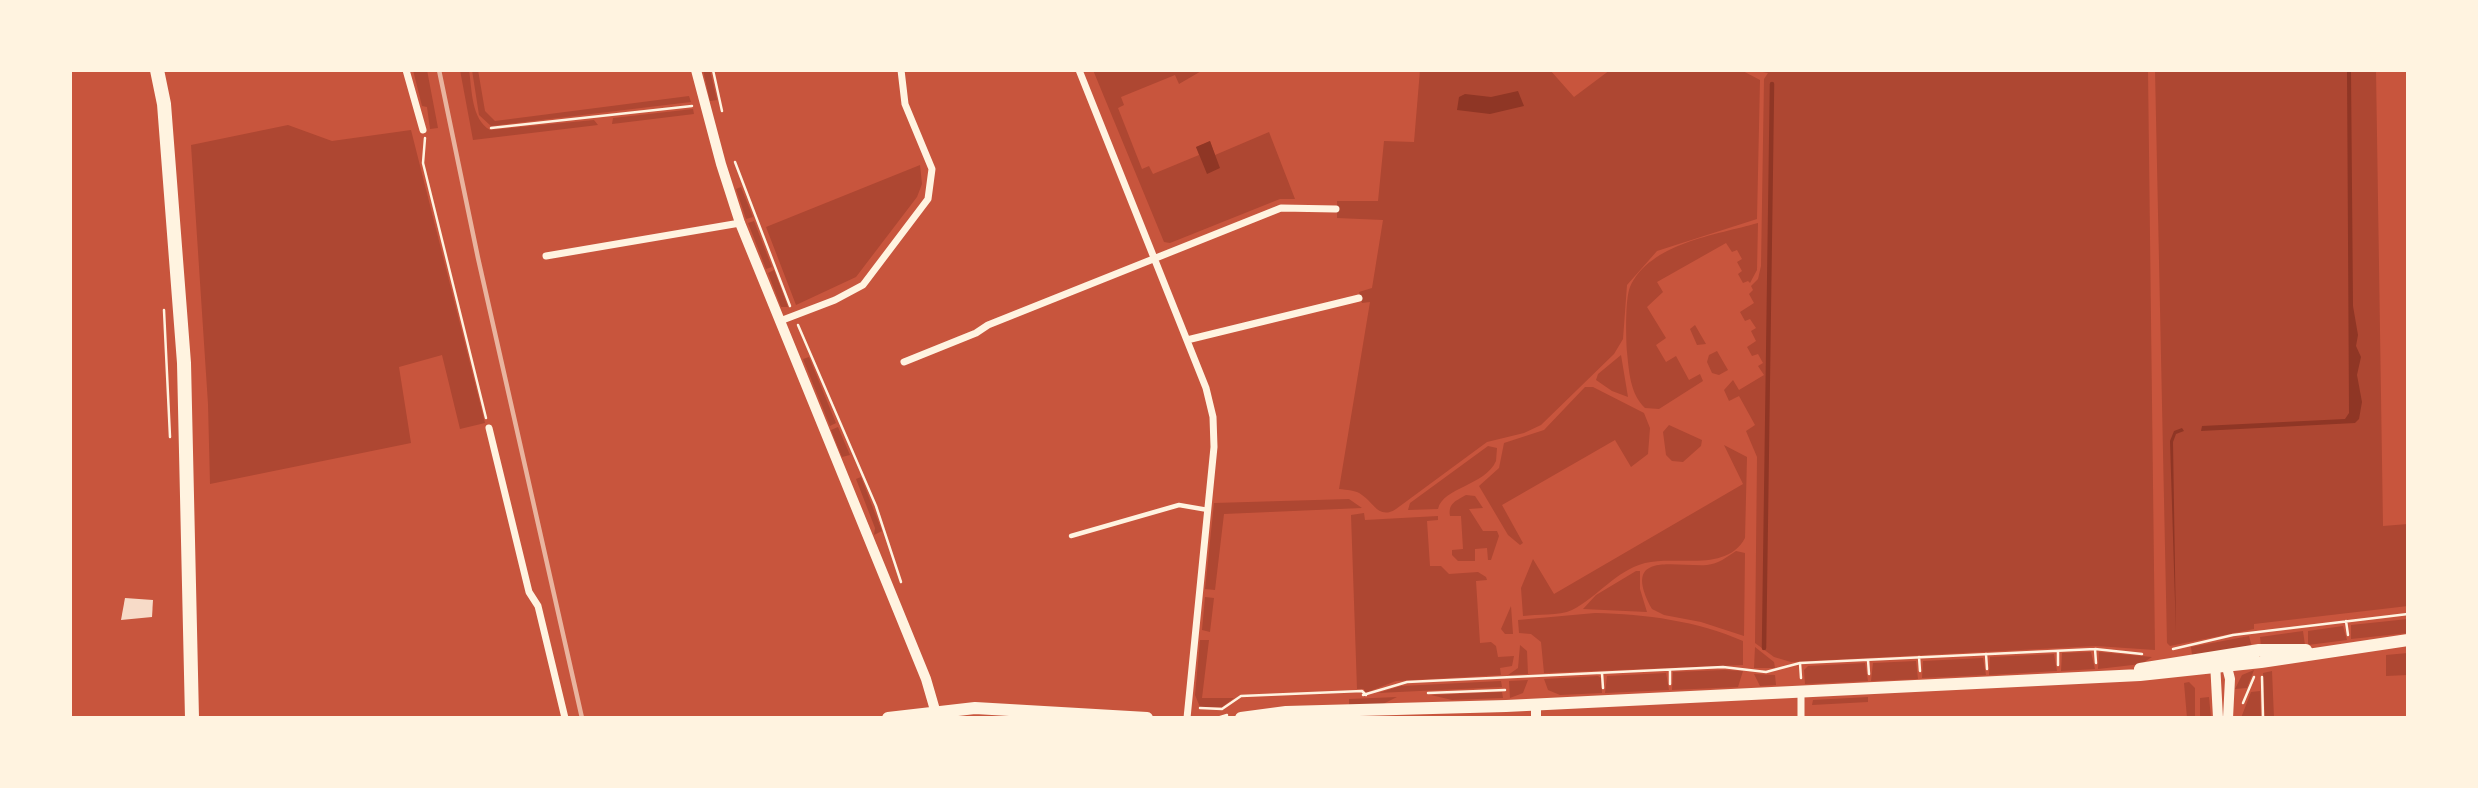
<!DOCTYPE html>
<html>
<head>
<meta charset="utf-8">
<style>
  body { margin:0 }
  #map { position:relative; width:2478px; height:788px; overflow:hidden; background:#c8553d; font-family:Lora,serif }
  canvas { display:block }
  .frame { position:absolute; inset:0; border:72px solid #fff3e0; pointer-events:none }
</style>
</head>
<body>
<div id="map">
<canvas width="2478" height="788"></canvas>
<div class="frame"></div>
</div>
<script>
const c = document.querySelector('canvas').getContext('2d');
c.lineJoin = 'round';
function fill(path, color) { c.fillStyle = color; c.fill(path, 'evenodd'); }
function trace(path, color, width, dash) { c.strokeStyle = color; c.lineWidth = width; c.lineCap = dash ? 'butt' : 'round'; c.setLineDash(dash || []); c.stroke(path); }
const green = new Path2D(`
  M413,70H427L438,128L430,129L427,107L422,106Z
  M460,70H469C472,89 471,119 490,130L594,120L598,125L473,140Z
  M472,70H478L485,111L495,121L689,96L691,102L491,126L479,115Z
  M703,70H710L717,100L710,101Z
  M1093,70H1203L1179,84L1175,75L1121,97L1124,105L1118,108L1142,169L1149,166L1153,174L1199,155L1196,147L1210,141L1215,155L1269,132L1295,199H1280L1170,243L1164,242Z
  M1420,70H1550L1574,97L1610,70H1741L1760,80L1757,219L1657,251L1627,285L1623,339L1614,354L1541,425L1524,433L1487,442L1396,509C1379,520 1374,503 1362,495C1356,490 1347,490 1339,489L1370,302L1362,303L1359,292L1372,288L1383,220L1337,218V201H1378L1384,141L1414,142Z
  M1752,70H2148L2155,650L2096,646L1791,662L1774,657L1755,643L1757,457L1746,431L1755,425L1739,396L1729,401L1724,390L1733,380L1739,390L1764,375L1758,366L1763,363L1758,354L1752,356L1747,347L1756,341L1751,331L1756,328L1750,319L1745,321L1740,312L1754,303L1749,294L1753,290L1751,286L1758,279L1761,266L1764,79L1768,73Z
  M2155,70H2376L2383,526L2408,524V606L2254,624V629L2170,646L2167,643Z
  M693,109L694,114L612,124L613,118Z
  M288,125L332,141L411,130L485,423L460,429L442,355L399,367L411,443L210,484L208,404L191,145Z
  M920,165L922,184L917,197L856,277L796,305L766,227Z
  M741,187L753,217L746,219L736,189Z
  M754,221L772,267L766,269L748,223Z
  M1758,223L1757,270L1750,283L1748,281L1743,283L1738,274L1742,271L1737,262L1742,259L1737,250L1732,252L1726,243L1657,282L1663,292L1647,307L1666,338L1656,345L1666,362L1676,356L1689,380L1700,374L1703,381L1659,409L1645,408C1630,394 1629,371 1627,352C1626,338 1625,299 1630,287C1650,243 1716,235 1758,223Z
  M774,270L788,307H781L768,273Z
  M1695,325L1706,344L1697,345L1690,329Z
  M1717,351L1728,370L1719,375L1712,373L1707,362L1709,355Z
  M1621,355L1628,397L1612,391L1596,380L1598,374Z
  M809,357L836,423L830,426L803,359Z
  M1585,387H1593L1644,413L1650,428L1648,454L1631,467L1615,440L1502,505L1523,543L1520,545L1508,535L1479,486L1499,468L1504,443L1544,430Z
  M1669,425L1702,440L1701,446L1683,462L1672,461L1666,455L1663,432Z
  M838,427L850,455L842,457L831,430Z
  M1724,445L1747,457L1745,538C1726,573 1676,555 1645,563C1615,571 1598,597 1572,610C1559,616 1537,614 1523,616L1521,588L1533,559L1554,594L1743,484Z
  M1488,446L1497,448L1496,461C1485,486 1443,487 1438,509L1408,510L1410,503Z
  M861,477L882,531L874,535L875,528L856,479Z
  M1466,495L1475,496L1483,508L1469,509L1483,531H1497L1499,536L1491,560H1488L1487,548L1475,549V561H1458L1452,555V550L1463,549L1461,516H1450C1448,503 1456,501 1466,495Z
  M1349,499L1362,508L1224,514L1215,590L1205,589L1214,503Z
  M1364,513L1365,520L1438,516V520L1427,521L1430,566H1441L1449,574L1478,572L1486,577L1487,580L1476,581L1480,643L1491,642L1496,646L1498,657L1514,656L1512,666L1500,668L1501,675L1396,681L1365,693L1364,689H1357L1351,515Z
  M1736,551L1745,553L1744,636L1701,622L1664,615L1652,609C1620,550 1674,567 1707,565C1718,564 1727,557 1736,551Z
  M1636,571H1640V589L1647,612L1583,609L1596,595Z
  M1205,597L1214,598L1210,632L1202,630Z
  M1511,606L1513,634H1505L1501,629Z
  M1595,613C1646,614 1697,621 1743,641V665L1544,673L1541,642L1531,634L1519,633L1518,620Z
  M2408,619V633L2351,639V625Z
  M2343,626L2347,640L2308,645V631Z
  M2303,631L2305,645L2261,646L2260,637Z
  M2249,636L2252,647L2192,655L2191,647Z
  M1200,640H1209L1202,698H1234L1222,707H1200L1195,695Z
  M1520,645L1527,651L1528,674L1508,675L1518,668Z
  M1755,647L1774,662L1775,668H1754Z
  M2091,652L2095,669L2061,671L2062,653Z
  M2099,652L2152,657L2141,664L2098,669Z
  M2408,653V675L2386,676V655Z
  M2054,654L2057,671L1989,675L1990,657Z
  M1983,658L1986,675L1922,678L1923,661Z
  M1916,661L1918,679L1871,681L1873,663Z
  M1865,663L1868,681L1805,684L1804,670L1808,666Z
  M1724,670L1743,671L1738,687L1672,690L1673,672Z
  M2254,670L2247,688L2235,689L2242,675Z
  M2272,671L2274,718H2265L2263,673Z
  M1666,673L1669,690L1605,693L1607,676Z
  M1754,674L1775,675L1776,685L1760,686Z
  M1598,676L1601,678L1602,693L1560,695L1548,690L1544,679Z
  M1528,680L1523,693L1510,698L1509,681Z
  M1501,681L1502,687L1378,693L1401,686Z
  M2189,682L2195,688V718H2187L2184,683Z
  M2260,691L2261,718H2241L2251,692Z
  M1502,692L1503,698L1452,700L1431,695Z
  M1397,697L1383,704L1349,705V699Z
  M1868,697V702L1812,705L1813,700Z
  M2209,697L2211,718H2200V698Z`);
const water = new Path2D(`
  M2347,70H2351L2353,306L2358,335L2356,346L2361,357L2357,375L2362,402L2359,419L2355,423L2201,431L2202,426L2345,419L2349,413Z
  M1518,91L1524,106L1490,114L1457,110L1459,97L1465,94L1491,97Z
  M1210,141L1220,168L1207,174L1196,147Z
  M2182,428L2184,431L2176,434L2173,442L2176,633L2170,441L2174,431Z`);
const stream = new Path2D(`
  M1764,648L1772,84`);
const building = new Path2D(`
  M125,598L153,600L152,617L121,620Z`);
const path = new Path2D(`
  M713,70L722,111
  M491,128L692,106
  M425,138L423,163L486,418
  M735,162L790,306
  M164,310L170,437
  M798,325L876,506L901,582
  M2346,621L2348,635
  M2095,649L2096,663
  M2173,649L2233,635L2408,614
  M2058,651V665
  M1986,654L1987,669
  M1919,657L1920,671
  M1868,660L1869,674
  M1800,663L1801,678
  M1670,670V684
  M1602,673L1603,688
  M2262,677L2263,718
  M1428,693L1505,690
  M1363,695L1407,682L1723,667L1766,672L1800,663L2095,649L2142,654
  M2243,703L2254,677
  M1200,708L1222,709L1241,696L1362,691L1366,695
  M1217,718L1227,715`);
const service = new Path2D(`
  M1071,536L1179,505L1208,510`);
const minor = new Path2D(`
  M406,70L423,130
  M1079,70L1206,388L1213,417L1214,447L1187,718
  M546,256L740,223
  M780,321L835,300L863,285L928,199L932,169L905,104L901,70
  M1187,340L1359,298
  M904,362L976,333L988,325L1281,208L1336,209
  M489,428L529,592L538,606L565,718
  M1801,718V692`);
const tertiary = new Path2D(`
  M696,70L721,164L740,223L926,679L935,710
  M2225,659L2230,679L2228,718
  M2215,662L2218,718
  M1536,705V718`);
const secondary = new Path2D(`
  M2140,669L2259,650H2306
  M888,718L975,708L1147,718
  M1241,718L1286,712L1506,706L2140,675L2261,662L2408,640`);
const primary = new Path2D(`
  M157,70L164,104L184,363L192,718`);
const rail = new Path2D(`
  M439,70L478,258L582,718`);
fill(green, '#ae4732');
fill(water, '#8f3625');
trace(stream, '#8f3625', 4.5);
fill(building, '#f7dbc8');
trace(path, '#fff3e0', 2.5);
trace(service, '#fff3e0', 4.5);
trace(minor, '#fff3e0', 7);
trace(tertiary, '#fff3e0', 10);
trace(secondary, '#fff3e0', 12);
trace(primary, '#fff3e0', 14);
trace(rail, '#e9b49f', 4.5);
</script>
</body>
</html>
